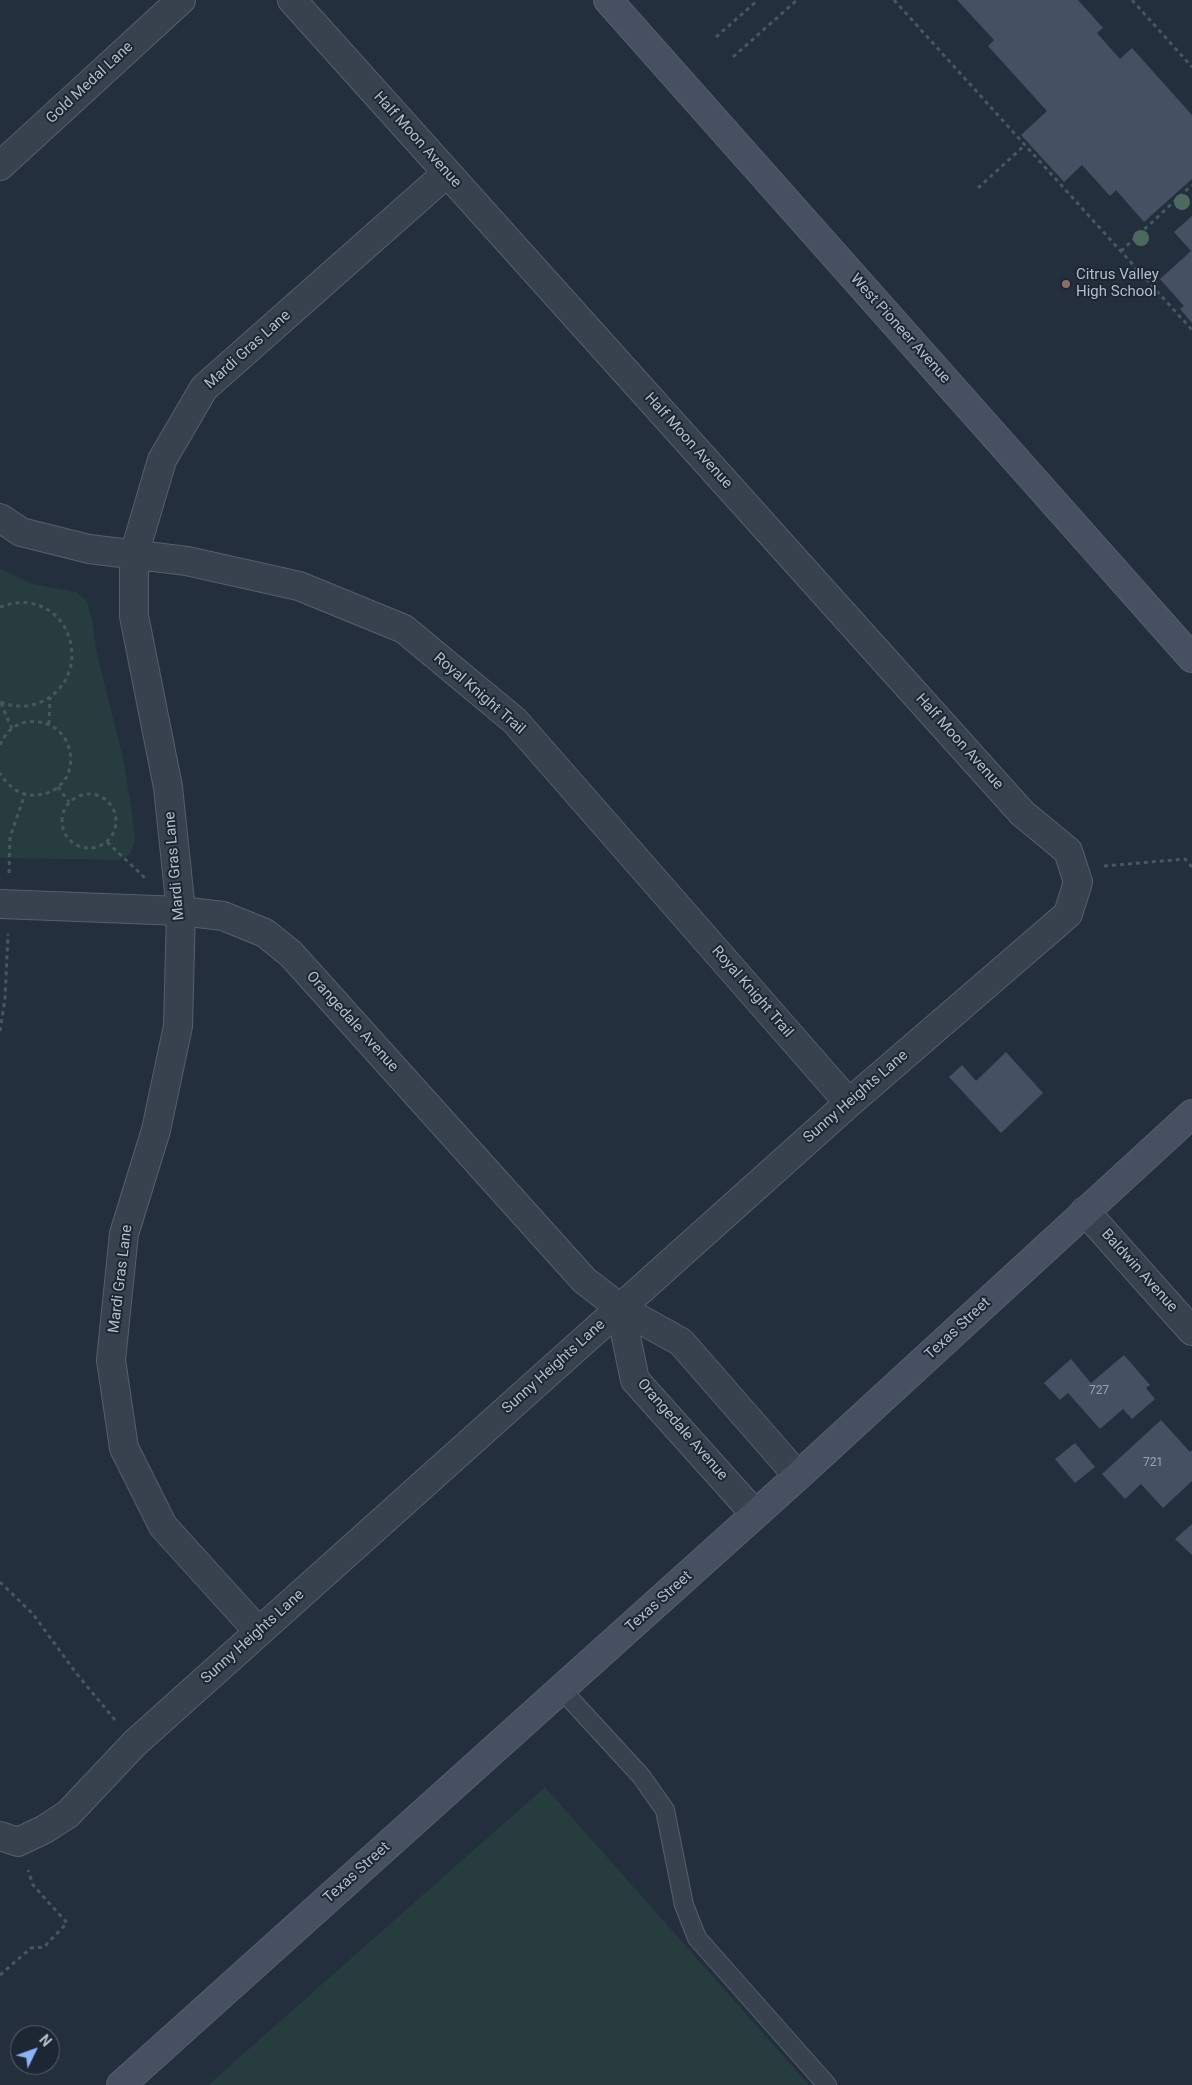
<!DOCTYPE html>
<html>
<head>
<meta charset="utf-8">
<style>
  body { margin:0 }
  #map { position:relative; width:1192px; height:2085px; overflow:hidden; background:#242f3e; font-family:Roboto,sans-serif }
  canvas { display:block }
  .north { position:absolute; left:10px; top:2025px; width:50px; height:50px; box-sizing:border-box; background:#1d2633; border:1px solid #59626f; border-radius:50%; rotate:48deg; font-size:14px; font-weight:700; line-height:20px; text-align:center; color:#b4bcc9 }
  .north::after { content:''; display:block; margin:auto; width:18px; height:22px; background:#8ab4f8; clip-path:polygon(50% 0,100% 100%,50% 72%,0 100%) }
</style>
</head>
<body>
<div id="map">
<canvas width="1192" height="2085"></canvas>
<div class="north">N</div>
</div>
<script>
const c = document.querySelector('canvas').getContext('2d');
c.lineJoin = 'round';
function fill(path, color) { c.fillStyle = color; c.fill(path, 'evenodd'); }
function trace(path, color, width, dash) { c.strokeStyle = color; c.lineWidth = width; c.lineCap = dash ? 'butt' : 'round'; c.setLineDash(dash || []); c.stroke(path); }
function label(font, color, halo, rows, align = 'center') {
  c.font = font + ' Roboto,sans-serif'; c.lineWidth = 4; c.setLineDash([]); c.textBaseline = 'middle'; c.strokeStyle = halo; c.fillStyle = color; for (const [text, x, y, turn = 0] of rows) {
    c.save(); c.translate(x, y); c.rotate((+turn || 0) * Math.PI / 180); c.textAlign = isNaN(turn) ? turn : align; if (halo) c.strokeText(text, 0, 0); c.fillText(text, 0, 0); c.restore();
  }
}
const green = new Path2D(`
  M0,569L33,584L76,592L87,602L92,619L97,654L123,758L133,820L135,841L130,854L119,860L0,858Z
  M545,1787L809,2085H208Z`);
const building = new Path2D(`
  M957,0H1078L1103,28L1097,33L1120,59L1132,48L1192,115V179L1144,222L1116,190L1110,196L1082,165L1064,182L1021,135L1047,111L988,46L994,40Z
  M1192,216V323L1180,309L1184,306L1160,279L1191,251L1174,232Z
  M1006,1052L1043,1093L1001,1133L949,1077L962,1065L976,1081Z
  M1124,1355L1150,1385L1146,1388L1155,1399L1132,1419L1123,1409L1100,1429L1068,1393L1060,1400L1044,1383L1071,1359L1091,1383Z
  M1161,1420L1190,1452L1192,1450V1481L1163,1508L1141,1484L1125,1499L1102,1474Z
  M1075,1443L1095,1467L1075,1483L1055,1459Z
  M1192,1524V1555L1175,1539Z`);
const path = new Path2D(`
  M894,0L1192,330
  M1132,0L1192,67
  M716,37L758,0
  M733,57L797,0
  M978,188L1025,145
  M1121,251L1192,185
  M0,607C5,606 10,603 15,603C73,596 95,677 41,702C28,708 13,707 0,702
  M1,703L12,729
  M49,724L50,697
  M0,745C5,733 15,723 28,722C79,716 87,791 37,795C20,797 8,786 0,773
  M58,787L69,802
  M62 821a27 27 0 1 1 54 0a27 27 0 1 1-54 0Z
  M107,842L145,878
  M1104,866L1185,859L1192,867
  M9,873L10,837L25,794
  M0,1031L5,999L8,934
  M0,1582L33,1614L76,1673L115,1720
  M0,1975L31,1948L44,1947L67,1923L33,1885L28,1870`);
const lane = new Path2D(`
  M562,1690L641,1776L665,1810L684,1905L697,1938L827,2085`);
const street = new Path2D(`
  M0,166L181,0
  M0,518L21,532L89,549L187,561L299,586L404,629L515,721L849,1103
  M0,904L181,911L223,916L265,933L291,954L584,1280L620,1308L681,1342L798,1476
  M1085,1211L1192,1331
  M620,1308L635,1380L755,1514
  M259,1632L163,1526L124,1448L111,1360L124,1234L156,1130L178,1026L181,911L168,787L134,616V555L162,460L204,388L447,173
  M0,1836L18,1842L45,1829L68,1814L135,1743L849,1103L1068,914L1078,882L1068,851L1022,813L292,0`);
const secondary = new Path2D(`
  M608,0L1192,658
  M121,2085L798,1476L1192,1114`);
const trees = [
  [1182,202],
  [1141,238]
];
const markers = [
  [1066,284,5,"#8d6e63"]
];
const numberNames = [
  ["727",1099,1391],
  ["721",1153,1463]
];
const streetNames = [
  ["Gold Medal Lane",90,83,-43],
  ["Half Moon Avenue",417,140,48],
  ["West Pioneer Avenue",900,329,48],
  ["Mardi Gras Lane",248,350,-42],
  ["Half Moon Avenue",688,441,48],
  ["Royal Knight Trail",479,694,41],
  ["Half Moon Avenue",959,742,48],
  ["Mardi Gras Lane",175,866,-95],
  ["Royal Knight Trail",752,992,49],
  ["Orangedale Avenue",352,1022,48],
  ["Sunny Heights Lane",856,1097,-41],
  ["Baldwin Avenue",1139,1271,48],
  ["Mardi Gras Lane",121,1279,-83],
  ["Texas Street",958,1329,-43],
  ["Sunny Heights Lane",554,1367,-42],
  ["Orangedale Avenue",682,1430,49],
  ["Texas Street",659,1602,-42],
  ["Sunny Heights Lane",253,1637,-42],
  ["Texas Street",357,1873,-42]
];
const poiNames = [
  ["Citrus Valley",1076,275],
  ["High School",1076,292]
];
fill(green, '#263c3f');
fill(building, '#455162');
trace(lane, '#565f6c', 20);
trace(street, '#565f6c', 30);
trace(secondary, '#565f6c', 30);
trace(path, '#44595c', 3, [4, 4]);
trace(lane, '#38414e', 18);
trace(street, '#38414e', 28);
trace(secondary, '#465061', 28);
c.fillStyle = '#4b6a5d';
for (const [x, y] of trees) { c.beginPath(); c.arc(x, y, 8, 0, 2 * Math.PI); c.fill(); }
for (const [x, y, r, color] of markers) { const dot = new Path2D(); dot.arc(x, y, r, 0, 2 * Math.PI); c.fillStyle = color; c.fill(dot); trace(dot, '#1d2633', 2); }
label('12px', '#98a1af', null, numberNames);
label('15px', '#b4bcc9', '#1d2633', streetNames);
label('15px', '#b4bcc9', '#1d2633', poiNames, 'left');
</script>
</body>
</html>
